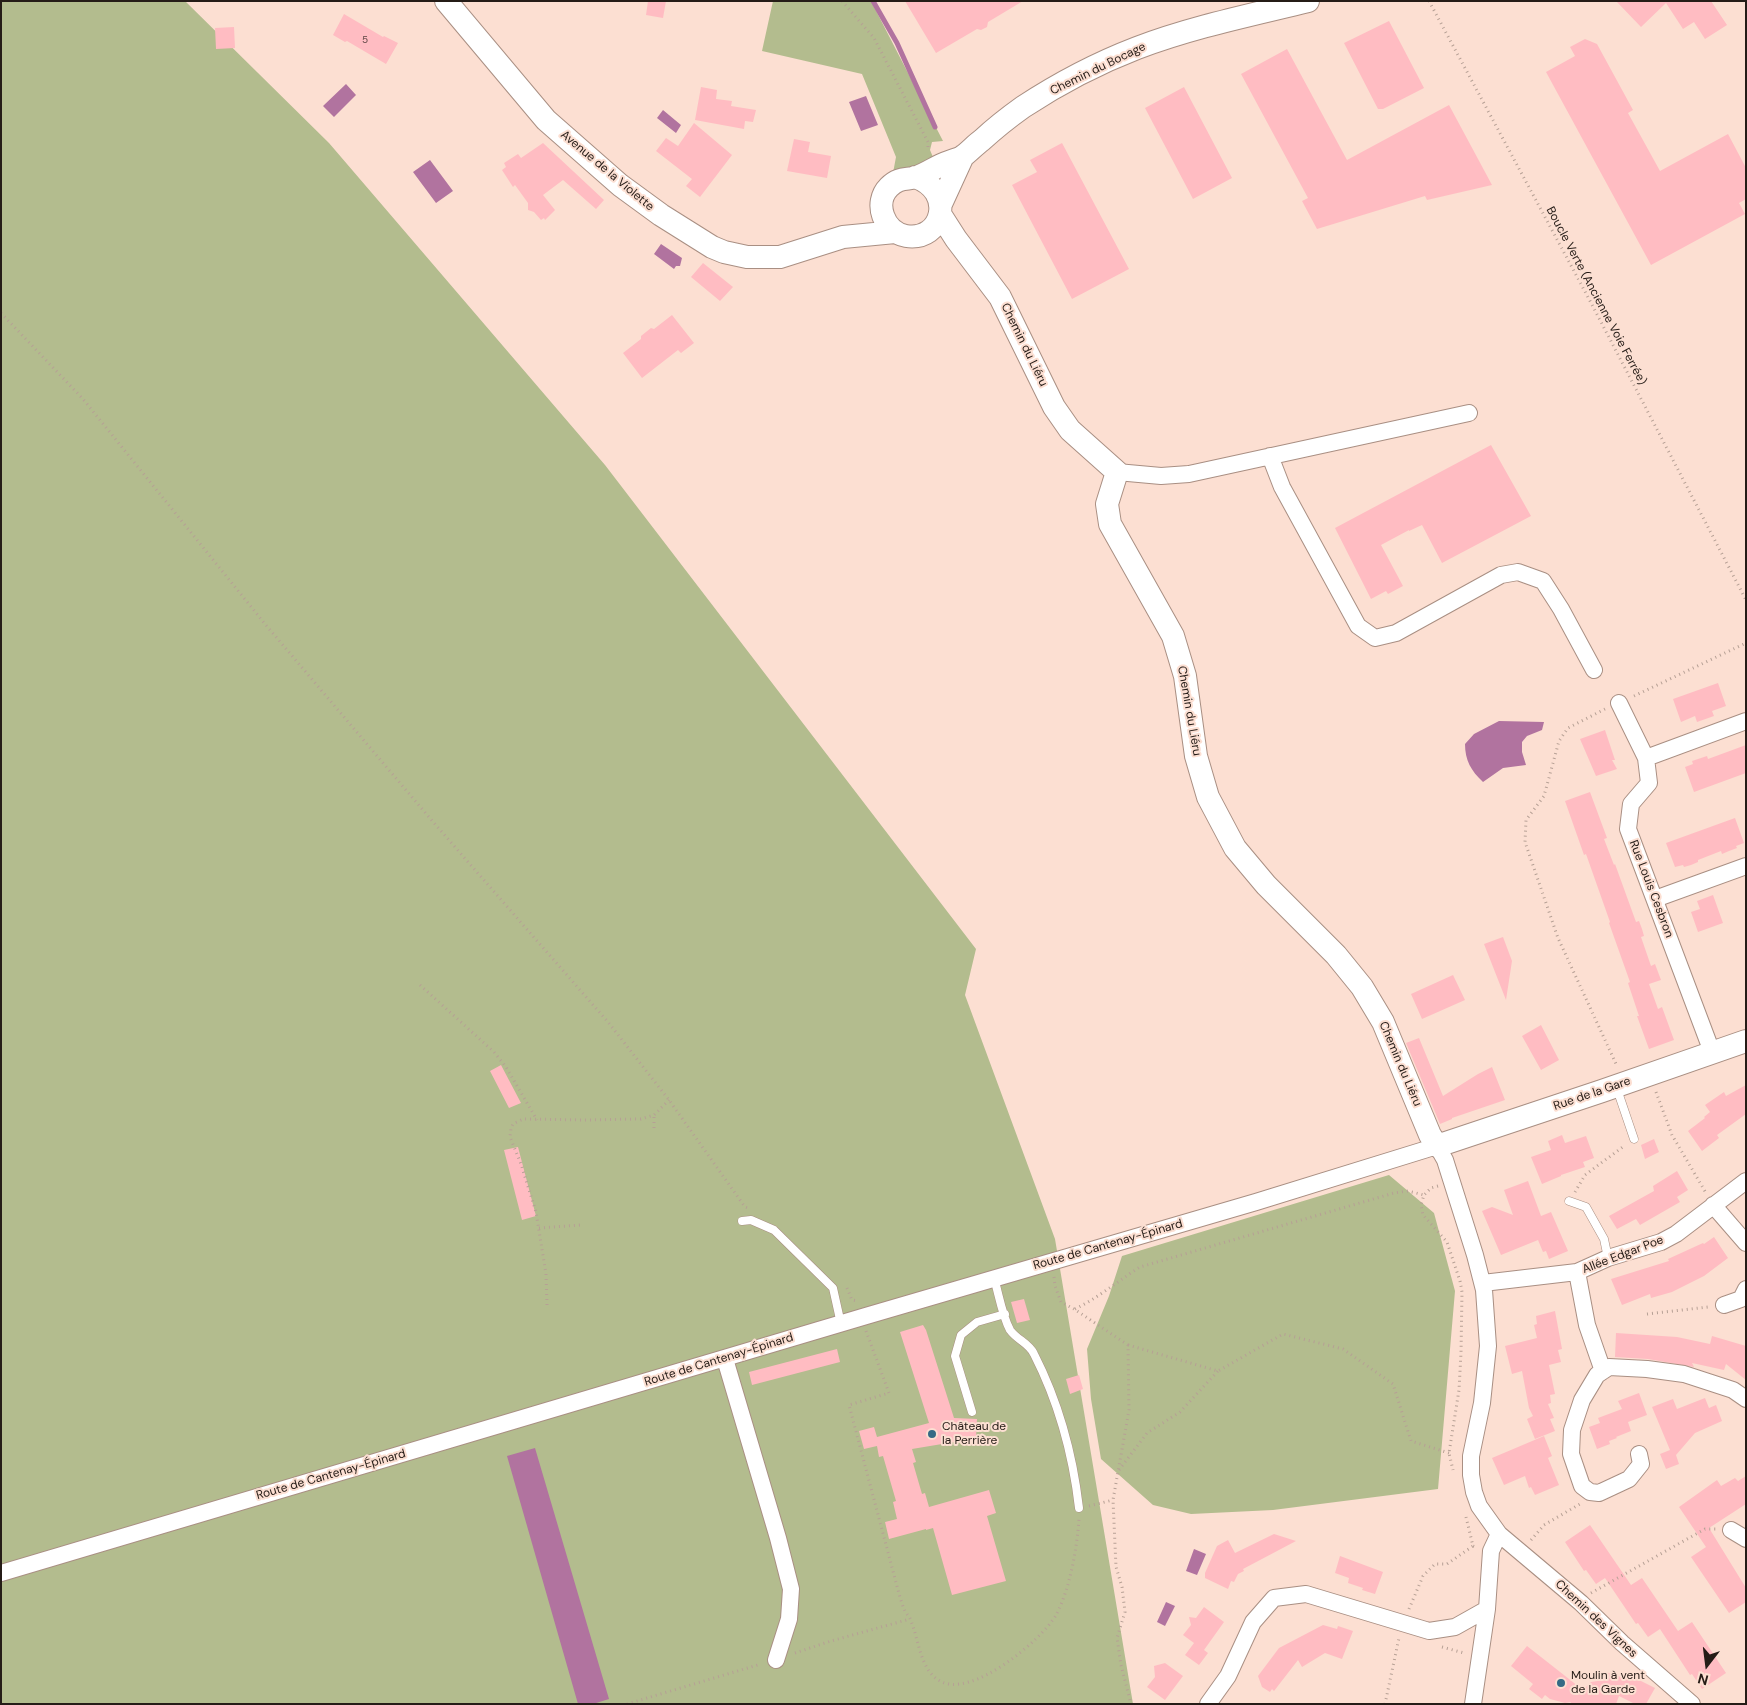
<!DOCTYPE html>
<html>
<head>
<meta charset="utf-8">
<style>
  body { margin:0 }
  #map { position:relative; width:1747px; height:1705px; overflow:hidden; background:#fcdfd2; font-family:"DM Sans",sans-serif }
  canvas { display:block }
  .frame { position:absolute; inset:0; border:2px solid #251c17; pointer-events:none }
  .north { position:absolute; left:1682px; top:1640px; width:50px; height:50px; -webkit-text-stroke:4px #fcdfd2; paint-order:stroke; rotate:195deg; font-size:14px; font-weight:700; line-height:20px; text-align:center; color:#251c17 }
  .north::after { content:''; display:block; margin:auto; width:18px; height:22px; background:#251c17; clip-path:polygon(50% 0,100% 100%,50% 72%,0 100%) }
</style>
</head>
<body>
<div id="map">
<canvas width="1747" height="1705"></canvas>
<div class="frame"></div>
<div class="north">N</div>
</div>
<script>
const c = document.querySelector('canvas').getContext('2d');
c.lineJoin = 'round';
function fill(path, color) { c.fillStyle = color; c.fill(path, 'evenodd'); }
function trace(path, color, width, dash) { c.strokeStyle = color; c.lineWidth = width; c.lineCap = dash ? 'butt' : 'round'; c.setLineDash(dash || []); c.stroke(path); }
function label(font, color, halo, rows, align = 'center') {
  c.font = font + ' "DM Sans",sans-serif'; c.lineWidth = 4; c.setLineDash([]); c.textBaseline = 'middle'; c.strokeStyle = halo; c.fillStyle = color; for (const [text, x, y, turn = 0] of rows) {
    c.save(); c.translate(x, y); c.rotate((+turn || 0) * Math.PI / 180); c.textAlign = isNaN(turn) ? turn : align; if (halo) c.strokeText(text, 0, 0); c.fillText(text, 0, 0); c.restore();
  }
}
const green = new Path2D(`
  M1,1H185L329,143L605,465L976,949L965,995L1055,1239L1133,1704H1Z
  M773,1H871L943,141L932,142L930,150L935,162L893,173L896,157L862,74L762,51Z
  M1389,1175L1434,1213L1455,1291L1438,1489L1273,1510L1191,1514L1153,1505L1101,1459L1091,1399L1087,1349L1109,1296L1122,1256Z`);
const water = new Path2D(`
  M346,84L356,95L334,117L323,106Z
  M866,96L878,125L861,131L849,102Z
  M663,110L681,125L676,133L657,118Z
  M430,160L453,191L436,203L413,172Z
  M661,244L682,258L680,266H676L674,269L654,254Z
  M1499,721L1544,722L1542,730L1527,736L1522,742V752L1526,765L1503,768L1483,782C1471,771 1465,760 1465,744L1474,734Z
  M535,1448L609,1699L593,1704H578L507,1456Z
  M1194,1549L1206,1554L1197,1575L1186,1571Z
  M1166,1602L1175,1606L1165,1626L1157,1622Z`);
const stream = new Path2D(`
  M873,1L897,43L935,127`);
const building = new Path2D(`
  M648,1H666L663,18L646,15Z
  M905,1H1023L988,22L987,27L981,30L977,29L936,53Z
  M1616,1H1711L1727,25L1705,39L1694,22L1683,29L1666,3L1641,27Z
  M344,14L383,37L384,36L398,43L386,64L347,41L345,42L333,35Z
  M1389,21L1424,88L1383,109H1378L1344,43Z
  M234,27L235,48L216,49L215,28Z
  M1585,39L1597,44L1633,110L1628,113L1660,171L1728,134L1746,168V199L1739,203L1745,214L1651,265L1546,72L1575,56L1570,47Z
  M1287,49L1347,160L1449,105L1492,185L1427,200L1425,196L1317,229L1302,201L1308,198L1241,74Z
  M701,87L717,90L716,99L732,101L731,106L756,110L753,122L745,121L744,129L695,120Z
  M1184,87L1232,178L1193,199L1145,108Z
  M694,123L732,155L700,197L686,186L692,179L656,151L666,138L678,146Z
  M794,139L810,142L808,152L831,156L827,178L787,171Z
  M543,143L604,200L596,209L563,180L543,195L555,210L545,220L544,218L541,220L534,212L528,210V203L515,185L513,187L502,170L506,167L504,163L518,154L521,158Z
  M1062,143L1129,269L1072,299L1012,185L1037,172L1030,160Z
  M703,263L733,287L720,301L691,277Z
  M672,315L694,343L681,353L678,350L642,378L623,353L641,339V336L651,328L654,329Z
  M1491,445L1531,516L1442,563L1422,525L1409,531V530L1381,545L1403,586L1388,594L1386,591L1371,599L1335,528Z
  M1718,683L1726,706L1712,711L1714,716L1697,722L1695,716L1681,722L1673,699Z
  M1605,730L1615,760H1612L1617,769L1596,776L1580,739Z
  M1746,745V773L1694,792L1685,767L1693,764L1692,761L1707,756L1708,759Z
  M1590,792L1607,838L1604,839L1614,865L1615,864L1636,922L1639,921L1642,929L1644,936L1641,937L1651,966L1655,964L1661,980L1649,984L1658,1009L1662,1007L1674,1040L1649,1049L1637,1016H1639L1628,983L1630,982L1609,923L1610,922L1586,854L1584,855L1565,801Z
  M1735,818L1744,843L1736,846L1737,848L1729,851L1722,854L1721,851L1698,860V862L1691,865L1684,867L1683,865L1675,867L1666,843Z
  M1713,895L1723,923L1698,932L1691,912L1700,909L1697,901Z
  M1503,937L1512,961L1506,1000L1484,944Z
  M1453,975L1465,1000L1422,1019L1411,994Z
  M1541,1025L1559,1060L1541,1070L1522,1036Z
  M1419,1038L1443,1096L1478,1074L1492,1067L1505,1100L1452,1118V1119L1440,1124L1406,1043Z
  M501,1065L521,1103L509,1108L490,1071Z
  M1746,1085V1114L1717,1135L1719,1138L1702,1151L1688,1131L1705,1118L1704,1117L1710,1112L1705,1105L1724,1092L1726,1096Z
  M1562,1135L1565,1143L1586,1136L1594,1158L1583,1162L1585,1167L1561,1175V1176L1542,1184L1531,1157L1551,1150L1548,1141Z
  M1654,1139L1659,1152L1645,1159L1641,1145Z
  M518,1147L536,1216L522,1220L504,1150Z
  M1677,1171L1688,1190L1677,1197L1680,1202L1640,1225L1636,1219L1617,1229L1609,1216L1654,1191L1653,1186Z
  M1528,1181L1541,1216L1551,1212L1568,1251L1549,1259L1546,1251L1543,1252L1538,1240L1501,1255L1482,1211L1492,1207L1513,1215L1504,1190Z
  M1714,1237L1728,1258L1704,1276L1672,1292L1651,1298L1650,1294L1622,1305L1611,1279L1669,1261L1668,1259L1703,1243L1704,1244Z
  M1024,1299L1030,1320L1017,1323L1011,1302Z
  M1555,1311L1562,1349L1558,1350L1561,1362L1549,1365L1555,1394L1550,1395L1551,1403L1548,1404L1554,1418L1550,1419L1555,1431L1535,1439L1527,1419L1533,1416L1529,1408L1522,1371L1512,1374L1505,1346L1537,1338L1534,1325L1537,1324L1536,1316Z
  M923,1325L926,1330L954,1418L977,1419L976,1438L954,1439V1442L912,1449L916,1462L913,1463L922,1494L925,1493L929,1507L989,1490L996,1513L987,1516L1006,1581L952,1595L933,1528L926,1530V1529L889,1539L885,1522L897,1519L893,1502L896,1501L883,1456L879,1457L877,1446L864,1449L859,1431L874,1427L877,1437L929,1423L900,1332Z
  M1616,1333L1677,1337L1710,1344L1712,1336L1746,1346V1380L1726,1364L1724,1370L1692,1363L1694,1367L1648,1359L1615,1357Z
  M837,1349L840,1362L752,1385L749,1372Z
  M1079,1375L1083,1389L1070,1394L1066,1379Z
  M1639,1393L1647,1415L1628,1422L1631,1431L1616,1437L1617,1438L1609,1441L1610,1444L1597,1449L1589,1427L1600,1423L1598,1418L1622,1409L1618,1401Z
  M1705,1398L1709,1408L1716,1405L1722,1421L1695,1433L1676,1455L1679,1464L1666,1469L1660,1454L1670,1450L1652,1407L1673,1399L1677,1409Z
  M1544,1436L1552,1456L1548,1458L1559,1485L1535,1495L1531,1487L1529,1488L1525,1476L1504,1485L1492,1458Z
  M1746,1476V1504L1709,1528L1746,1588V1602L1729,1613L1691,1557L1706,1547L1679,1507L1717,1480L1721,1486L1735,1478L1738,1481Z
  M1590,1525L1631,1585L1642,1578L1678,1631L1692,1622L1726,1673L1702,1689L1692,1674L1690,1675L1660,1629L1648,1637L1638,1623L1636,1624L1605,1578L1596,1584L1586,1570L1584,1571L1565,1542Z
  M1274,1534L1296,1541L1243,1569L1244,1571L1238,1574L1234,1582L1231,1581L1228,1589L1205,1578V1573L1217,1546L1228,1540L1235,1553Z
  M1340,1556L1383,1572L1375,1594L1362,1590L1363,1588L1348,1583L1349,1578L1335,1573Z
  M1204,1607L1224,1622L1204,1650L1208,1653L1199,1665L1185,1655L1194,1643L1183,1635L1191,1625L1189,1617L1196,1618Z
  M1323,1625L1337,1629L1338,1626L1353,1631L1342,1659L1325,1653L1302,1667L1298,1660L1274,1691L1272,1689L1270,1692L1262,1687L1258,1676L1279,1648Z
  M1527,1646L1583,1690L1591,1682L1604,1680L1606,1672L1627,1679L1629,1675L1655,1688L1646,1704H1635L1619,1696L1616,1704H1570L1571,1702L1565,1703L1550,1699L1545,1695L1542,1699L1529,1689L1533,1684L1511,1666Z
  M1165,1663L1183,1676L1165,1700L1147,1687L1155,1677L1154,1666Z`);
const path = new Path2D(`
  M842,1L874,38L928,142V148
  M1429,1L1589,299L1746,600
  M1,313L83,399L265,624L434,823L608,1022L669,1100L745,1207L748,1208
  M1634,696L1746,643
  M1605,709L1568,728L1559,741L1544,796L1526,820L1525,842L1558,938L1617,1066
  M420,985L494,1052L506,1067L537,1120
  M1656,1092L1672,1135L1706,1193
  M654,1128V1115
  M1438,1186L1431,1188L1424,1195L1421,1205L1423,1215L1447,1242L1460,1281L1462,1292L1461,1353L1459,1390L1449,1453L1453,1470
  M1575,1192L1585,1175L1624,1146
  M539,1228L581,1225
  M1054,1277L1055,1286L1061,1302L1074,1309L1128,1345L1129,1410L1113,1500L1116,1567L1122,1587L1125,1612L1117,1638L1121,1665L1131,1704
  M847,1288L852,1300L858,1301
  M547,1305L546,1274L536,1212L521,1164L510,1137L511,1128L513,1124L523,1119L585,1120L641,1119L654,1115L669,1100
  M1075,1309C1098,1298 1118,1281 1140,1267L1394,1193L1408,1191L1424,1195
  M1647,1314L1708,1307
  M866,1331L889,1393L849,1405L898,1590C900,1597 902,1605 905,1611C907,1615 910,1617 911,1621C919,1640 920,1670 940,1681C971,1699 1041,1641 1056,1615C1070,1589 1077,1548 1079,1519
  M1128,1345L1218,1371L1283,1334L1343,1349L1393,1384L1411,1441L1449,1453
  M1119,1470L1147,1433L1180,1412L1218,1371
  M1089,1506L1113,1500
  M1466,1517L1473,1546L1476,1547
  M1531,1540L1544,1525L1580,1504
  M1591,1593L1705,1529H1716
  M1409,1609L1423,1576L1435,1564H1447L1473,1546
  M1442,1647L1464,1653
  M795,1653L831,1641L910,1619
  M627,1704L761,1664
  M1385,1704L1399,1638`);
const lane = new Path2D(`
  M1617,1089L1634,1139
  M1569,1201L1586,1207L1604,1239L1608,1258
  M742,1221L751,1220L774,1230L833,1288L841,1324
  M994,1278C999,1295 1002,1315 1010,1330C1017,1340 1029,1343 1034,1354C1058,1401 1073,1456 1079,1508
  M972,1412L955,1356L961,1335L977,1322L1005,1314`);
const street = new Path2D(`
  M1270,456L1282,487L1358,626L1375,638L1396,633L1501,575L1518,572L1543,581L1561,609L1594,670
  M1117,472L1161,476L1189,474L1469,413
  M1619,703L1646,758L1649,783L1631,804L1628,829L1712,1052
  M1646,758L1746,721
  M1655,899L1746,866
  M1713,1205L1746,1243
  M1577,1272L1587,1325L1603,1371
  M1483,1283L1577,1272L1608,1258L1661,1242L1676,1234L1746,1181
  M1724,1305L1741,1299L1746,1289
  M725,1359L778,1538L791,1589L789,1619L776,1660
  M1639,1454L1641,1464L1629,1479L1599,1493L1590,1492L1582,1486L1571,1454L1572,1430L1582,1400L1597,1375L1609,1367L1647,1369L1684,1374L1733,1390L1746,1399
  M1731,1530L1746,1539
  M1499,1534L1581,1603L1622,1643L1692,1704
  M1,1573L866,1316L1256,1202L1437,1146L1445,1160L1475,1255L1484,1290L1488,1346L1482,1403L1471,1456V1475L1474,1492L1479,1506L1499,1534L1491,1551L1487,1609L1473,1704
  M1208,1704L1228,1676L1253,1622L1274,1598L1306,1594L1429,1631L1455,1627L1487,1609`);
const secondary = new Path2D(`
  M446,1L546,120L620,185L661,215L712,247L724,252L747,257H780L843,237L895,232
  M915,177C956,191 943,242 906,236C884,232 873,203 889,187C899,177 906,180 917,177C925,174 933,169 941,165C947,162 955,160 962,157C969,152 975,145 982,140C995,128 1009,117 1023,107C1058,84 1098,63 1137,48C1192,27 1251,15 1308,1
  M941,204L963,156
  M940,214L956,239L1000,297L1054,407L1070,430L1117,472L1107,504L1110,524L1173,636L1185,676L1196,756L1208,797L1235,848L1266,885L1336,955L1362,987L1383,1022L1430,1135L1437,1146L1602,1091L1746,1041`);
const markers = [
  [932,1434,5,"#346a85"],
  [1561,1683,5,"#346a85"]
];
const numberNames = [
  ["5",365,40]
];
const streetNames = [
  ["Chemin du Bocage",1098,69,-26],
  ["Avenue de la Violette",607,171,40],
  ["Boucle Verte (Ancienne Voie Ferrée)",1596,296,62],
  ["Chemin du Liéru",1024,345,64],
  ["Chemin du Liéru",1189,711,80],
  ["Rue Louis Cesbron",1651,889,69],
  ["Chemin du Liéru",1400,1064,67],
  ["Rue de la Gare",1592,1094,-19],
  ["Route de Cantenay-Épinard",1108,1245,-16],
  ["Allée Edgar Poe",1623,1255,-21],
  ["Route de Cantenay-Épinard",719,1360,-17],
  ["Route de Cantenay-Épinard",331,1475,-16],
  ["Chemin des Vignes",1596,1619,43]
];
const poiNames = [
  ["Château de",942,1427],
  ["la Perrière",942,1441],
  ["Moulin à vent",1571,1676],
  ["de la Garde",1571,1690]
];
fill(green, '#b3bc8e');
fill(water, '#b1739f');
trace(stream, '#b1739f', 5);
fill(building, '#ffbcc2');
trace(lane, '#a98f83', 9);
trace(street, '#a98f83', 18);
trace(secondary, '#a98f83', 24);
trace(path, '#b6a095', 3, [1, 4]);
trace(lane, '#fff', 8);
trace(street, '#fff', 16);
trace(secondary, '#fff', 22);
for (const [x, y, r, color] of markers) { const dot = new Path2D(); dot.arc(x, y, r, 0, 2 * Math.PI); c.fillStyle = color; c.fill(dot); trace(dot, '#fcdfd2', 2); }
label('10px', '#5c4442', null, numberNames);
label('12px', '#251c17', '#fcdfd2', streetNames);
label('12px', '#251c17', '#fcdfd2', poiNames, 'left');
</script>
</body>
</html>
